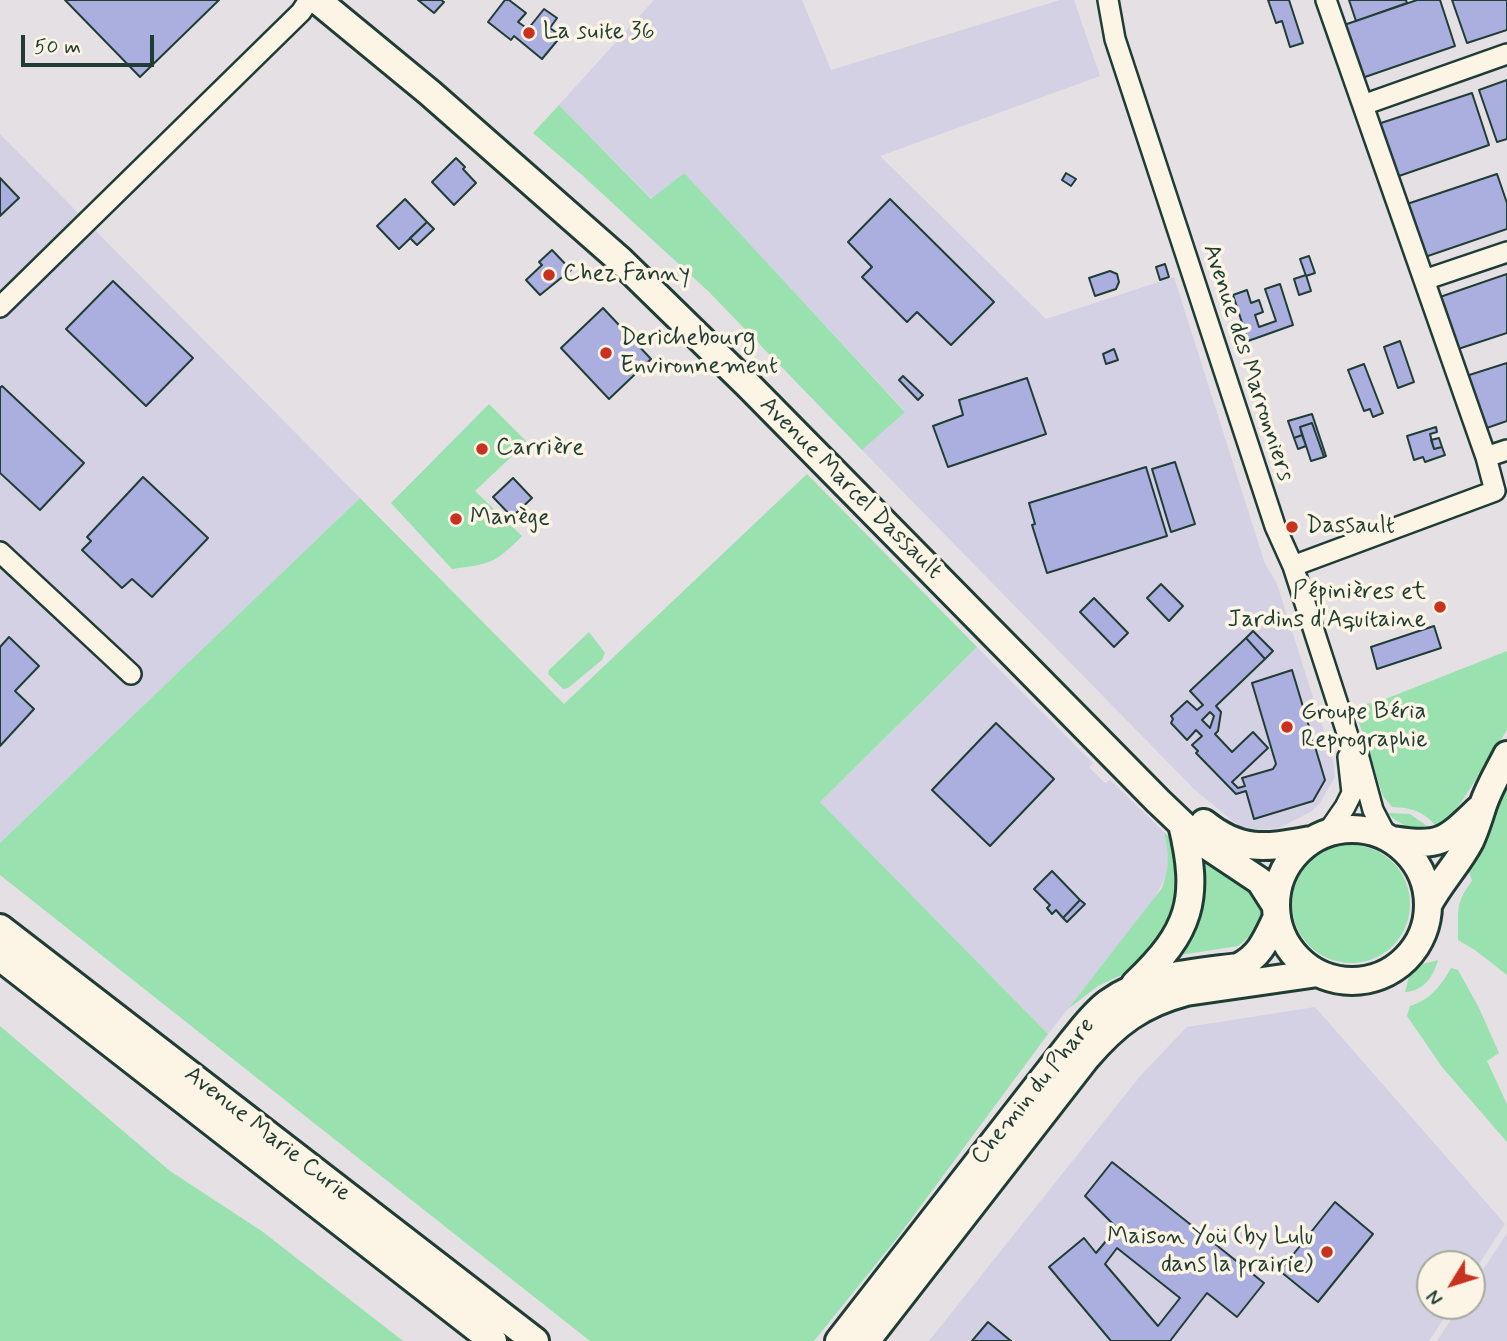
<!DOCTYPE html>
<html>
<head>
<meta charset="utf-8">
<style>
  body { margin:0 }
  #map { position:relative; width:1507px; height:1341px; overflow:hidden; background:#e4e0e4; font-family:Mynerve,sans-serif }
  canvas { display:block }
  .north { position:absolute; left:1416px; top:1250px; width:70px; height:70px; box-sizing:border-box; background:#fcf5e5; border:2px solid #a4ab9e; border-radius:50%; rotate:232deg; font-size:19px; font-weight:700; line-height:28px; text-align:center; color:#1f3d34 }
  .north::after { content:''; display:block; margin:auto; width:24px; height:32px; background:#c8321e; clip-path:polygon(50% 0,100% 100%,50% 72%,0 100%) }
  .scale { position:absolute; left:21px; top:35px; width:133px; height:32px; box-sizing:border-box; border:4px solid #1f3d34; border-top:0; padding-left:9px; font-size:21px; line-height:24px; white-space:nowrap; color:#1f3d34; -webkit-text-stroke:5px #fcf5e5; paint-order:stroke }
</style>
</head>
<body>
<div id="map">
<canvas width="1507" height="1341"></canvas>
<div class="north">N</div>
<div class="scale">50 m</div>
</div>
<script>
const c = document.querySelector('canvas').getContext('2d');
c.lineJoin = 'round';
function fill(path, color) { c.fillStyle = color; c.fill(path, 'evenodd'); }
function trace(path, color, width, dash) { c.strokeStyle = color; c.lineWidth = width; c.lineCap = dash ? 'butt' : 'round'; c.setLineDash(dash || []); c.stroke(path); }
function label(font, color, halo, rows, align = 'center') {
  c.font = font + ' Mynerve,sans-serif'; c.lineWidth = 7; c.setLineDash([]); c.textBaseline = 'middle'; c.strokeStyle = halo; c.fillStyle = color; for (const [text, x, y, turn = 0] of rows) {
    c.save(); c.translate(x, y); c.rotate((+turn || 0) * Math.PI / 180); c.textAlign = isNaN(turn) ? turn : align; if (halo) c.strokeText(text, 0, 0); c.fillText(text, 0, 0); c.restore();
  }
}
const built = new Path2D(`
  M654,0H802L831,70L1060,0H1074L1100,76L880,156L1046,319L1174,277L1265,564L1277,584L1333,760L1335,777L1320,803L1312,811L1279,828L1245,831L1195,790L862,450L905,411L683,173L652,199L559,105Z
  M0,134L360,498L0,843Z
  M977,647L1093,763L1089,767L1105,783L1110,780L1164,832L1169,856L1167,874L1152,903L1048,1034L820,802Z
  M1315,1007L1505,1224L1472,1275V1264H1430V1306H1452L1429,1341H929L1141,1075L1187,1027Z
  M1507,1233V1341H1437L1460,1306H1472V1287Z`);
const green = new Path2D(`
  M559,105L651,199L684,173L905,412L862,450L708,291L582,175L533,133Z
  M489,404L527,442L475,491L522,536C495,564 489,564 452,569L391,503Z
  M807,474L977,647L820,802L1048,1034L897,1238L814,1341H590L0,875V843L360,498L564,704Z
  M589,632L605,653L602,660L568,688L563,689L548,674L549,670Z
  M1507,651V730L1462,801L1444,823L1436,826C1423,811 1412,808 1392,807L1383,796L1354,707L1383,700Z
  M1507,782V975L1475,950L1458,940C1459,912 1454,904 1472,881L1466,863L1488,829Z
  M1388,813L1410,814L1430,828C1413,829 1399,826 1388,813Z
  M1164,832L1184,852L1187,897L1145,964L1098,986L1068,1009L1162,888C1170,867 1169,853 1164,832Z
  M1292 904a59 59 0 1 1 118 0a59 59 0 1 1-118 0Z
  M1201,859C1233,876 1273,890 1257,935H1251L1238,946L1180,955V960L1165,963Z
  M1438,960C1433,977 1424,991 1405,992L1410,973L1423,964Z
  M1451,968L1458,970L1479,1008L1499,1053L1487,1061L1507,1104V1142L1442,1067L1407,1016L1410,1006C1431,999 1440,987 1451,968Z
  M0,1026L170,1171L263,1232L403,1341H0Z`);
const building = new Path2D(`
  M65,0H219L140,77Z
  M418,0H441L444,2L434,13Z
  M505,0H509L526,13L518,22L528,29L544,9L557,18L550,28L561,36L542,59L514,36L511,40L488,22Z
  M1268,0H1289L1303,43L1290,47L1282,21L1276,23Z
  M1349,0H1406L1407,3L1356,21Z
  M1417,0H1440L1455,46L1362,78L1344,25Z
  M1452,0H1507V30L1467,43Z
  M1507,80V139L1497,142L1479,90Z
  M1472,93L1489,145L1396,177L1378,124Z
  M456,158L465,167L463,169L476,183L454,205L432,182Z
  M1066,173L1076,179L1071,186L1062,180Z
  M1497,174L1507,203V229L1422,258L1404,205Z
  M0,178L19,198L0,216Z
  M405,199L427,222L399,249L377,226Z
  M890,199L994,302L951,345L917,312L907,322L862,277L872,267L848,242Z
  M427,222L434,229L417,245L410,238Z
  M552,250L571,270L540,295L526,280L542,265L539,262Z
  M1309,256L1315,273L1306,276L1300,259Z
  M1165,264L1169,277L1160,280L1156,267Z
  M1110,271L1117,274L1119,282L1116,289L1095,296L1089,278Z
  M1507,274V333L1455,350L1437,298Z
  M1306,275L1311,291L1299,295L1294,279Z
  M113,281L193,358L146,406L66,329Z
  M1280,284L1293,325L1248,341L1233,295L1247,290L1251,303L1259,300L1263,312L1255,315L1259,327L1276,321L1265,289Z
  M603,308L651,359L609,399L561,348Z
  M1400,341L1414,382L1398,388L1384,347Z
  M1114,349L1118,360L1106,364L1103,354Z
  M1507,363V421L1481,430L1463,377Z
  M1364,364L1383,413L1373,417L1370,409L1364,411L1348,370Z
  M903,376L923,395L918,400L899,380Z
  M1027,378L1046,434L948,467L933,426L963,415L959,400Z
  M2,386L84,463L40,510L0,473V388Z
  M1312,414L1326,456L1324,457L1312,423L1300,427L1302,435L1294,438L1288,421Z
  M1312,423L1324,457L1311,461L1300,427Z
  M1436,427L1437,432L1430,434L1434,449L1442,447L1445,455L1425,462L1423,457L1414,460L1407,436Z
  M1302,435L1306,446L1298,449L1294,438Z
  M1439,438L1442,447L1434,449L1431,440Z
  M1175,462L1195,524L1171,532L1152,469Z
  M1146,467L1167,536L1047,573L1032,525L1035,524L1029,503Z
  M143,477L208,538L152,597L132,579L122,588L82,550L91,541L87,537Z
  M513,478L532,498L512,517L493,497Z
  M1161,584L1183,606L1169,621L1147,598Z
  M1094,598L1128,633L1114,647L1080,612Z
  M1434,626L1441,648L1377,669L1371,647Z
  M1253,631L1273,651L1265,659L1246,638Z
  M9,637L39,666L15,691L34,709L0,746V647Z
  M1246,638L1265,659L1216,706L1221,712L1218,731L1215,734L1232,752L1253,732L1268,748L1232,782L1238,788L1245,786L1242,778L1273,769L1276,764L1252,683L1292,670L1325,780L1313,801L1254,819L1246,791L1236,794L1196,753L1198,751L1192,745L1202,736L1196,730L1187,740L1171,723L1173,719L1171,716L1187,701L1197,710L1203,705L1190,691ZM1210,712L1214,716L1210,728L1202,720Z
  M996,723L1054,779L990,846L932,790Z
  M1052,871L1080,900L1063,918L1056,910L1052,914L1047,908L1050,905L1034,889Z
  M1080,900L1085,904L1067,922L1063,918Z
  M1112,1162L1264,1283L1237,1317L1207,1293L1170,1341H1111L1049,1267L1084,1238L1096,1253L1117,1228L1085,1196ZM1117,1248L1180,1298L1158,1326L1105,1264Z
  M1335,1202L1373,1234L1318,1302L1280,1271Z
  M988,1322L1011,1341H972Z`);
const street = new Path2D(`
  M1108,0L1115,39L1275,526L1293,566L1349,739L1356,747L1373,810L1387,837
  M1363,105L1507,54
  M1424,280L1507,252
  M0,307L301,12L309,0
  M1486,457L1507,450
  M0,552L131,674
  M1293,566L1495,491L1486,457L1326,0
  M1327,833L1345,807L1352,793L1348,757`);
const secondary = new Path2D(`
  M317,0L430,93L620,260L748,385L1158,801L1200,841L1260,881L1276,906
  M1204,823C1241,853 1266,848 1311,840
  M1276 905a76 76 0 1 1 152 0a76 76 0 1 1-152 0Z
  M1393,840C1440,847 1445,842 1478,810
  M1428,905C1440,882 1458,864 1470,841C1476,828 1479,817 1483,805C1489,787 1499,771 1507,755
  M0,928L535,1341
  M0,957L493,1341
  M1135,984C1191,931 1200,899 1182,824
  M839,1341L1071,1043C1082,1030 1093,1014 1108,1003C1146,975 1192,973 1238,967C1260,957 1267,938 1277,917
  M866,1341L1086,1058C1116,1023 1141,1004 1186,992L1318,973`);
const markers = [
  [529,33,7,"#c8321e"],
  [549,275,7,"#c8321e"],
  [606,353,7,"#c8321e"],
  [482,449,7,"#c8321e"],
  [456,519,7,"#c8321e"],
  [1292,527,7,"#c8321e"],
  [1440,607,7,"#c8321e"],
  [1287,727,7,"#c8321e"],
  [1327,1252,7,"#c8321e"]
];
const poiNames = [
  ["La suite 36",543,33],
  ["Chez Fanny",563,275],
  ["Derichebourg",620,339],
  ["Environnement",620,367],
  ["Carrière",496,449],
  ["Manège",470,519],
  ["Dassault",1306,527],
  ["Pépinières et",1426,593,"right"],
  ["Jardins d'Aquitaine",1426,621,"right"],
  ["Groupe Béria",1301,713],
  ["Reprographie",1301,741],
  ["Maison Yoü (by Lulu",1313,1238,"right"],
  ["dans la prairie)",1313,1266,"right"]
];
const streetNames = [
  ["Avenue des Marronniers",1247,363,72],
  ["Avenue Marcel Dassault",850,489,45],
  ["Chemin du Phare",1034,1092,-51],
  ["Avenue Marie Curie",267,1135,38]
];
fill(built, '#d3d1e3');
fill(green, '#99e1af');
fill(building, '#abafe0');
trace(building, '#1f3d34', 2);
trace(street, '#1f3d34', 24);
trace(secondary, '#1f3d34', 32);
trace(street, '#fcf5e5', 19);
trace(secondary, '#fcf5e5', 26);
for (const [x, y, r, color] of markers) { const dot = new Path2D(); dot.arc(x, y, r, 0, 2 * Math.PI); c.fillStyle = color; c.fill(dot); trace(dot, '#fcf5e5', 2.5); }
label('24px', '#1f3d34', '#fcf5e5', poiNames, 'left');
label('24px', '#1f3d34', '#fcf5e5', streetNames);
</script>
</body>
</html>
